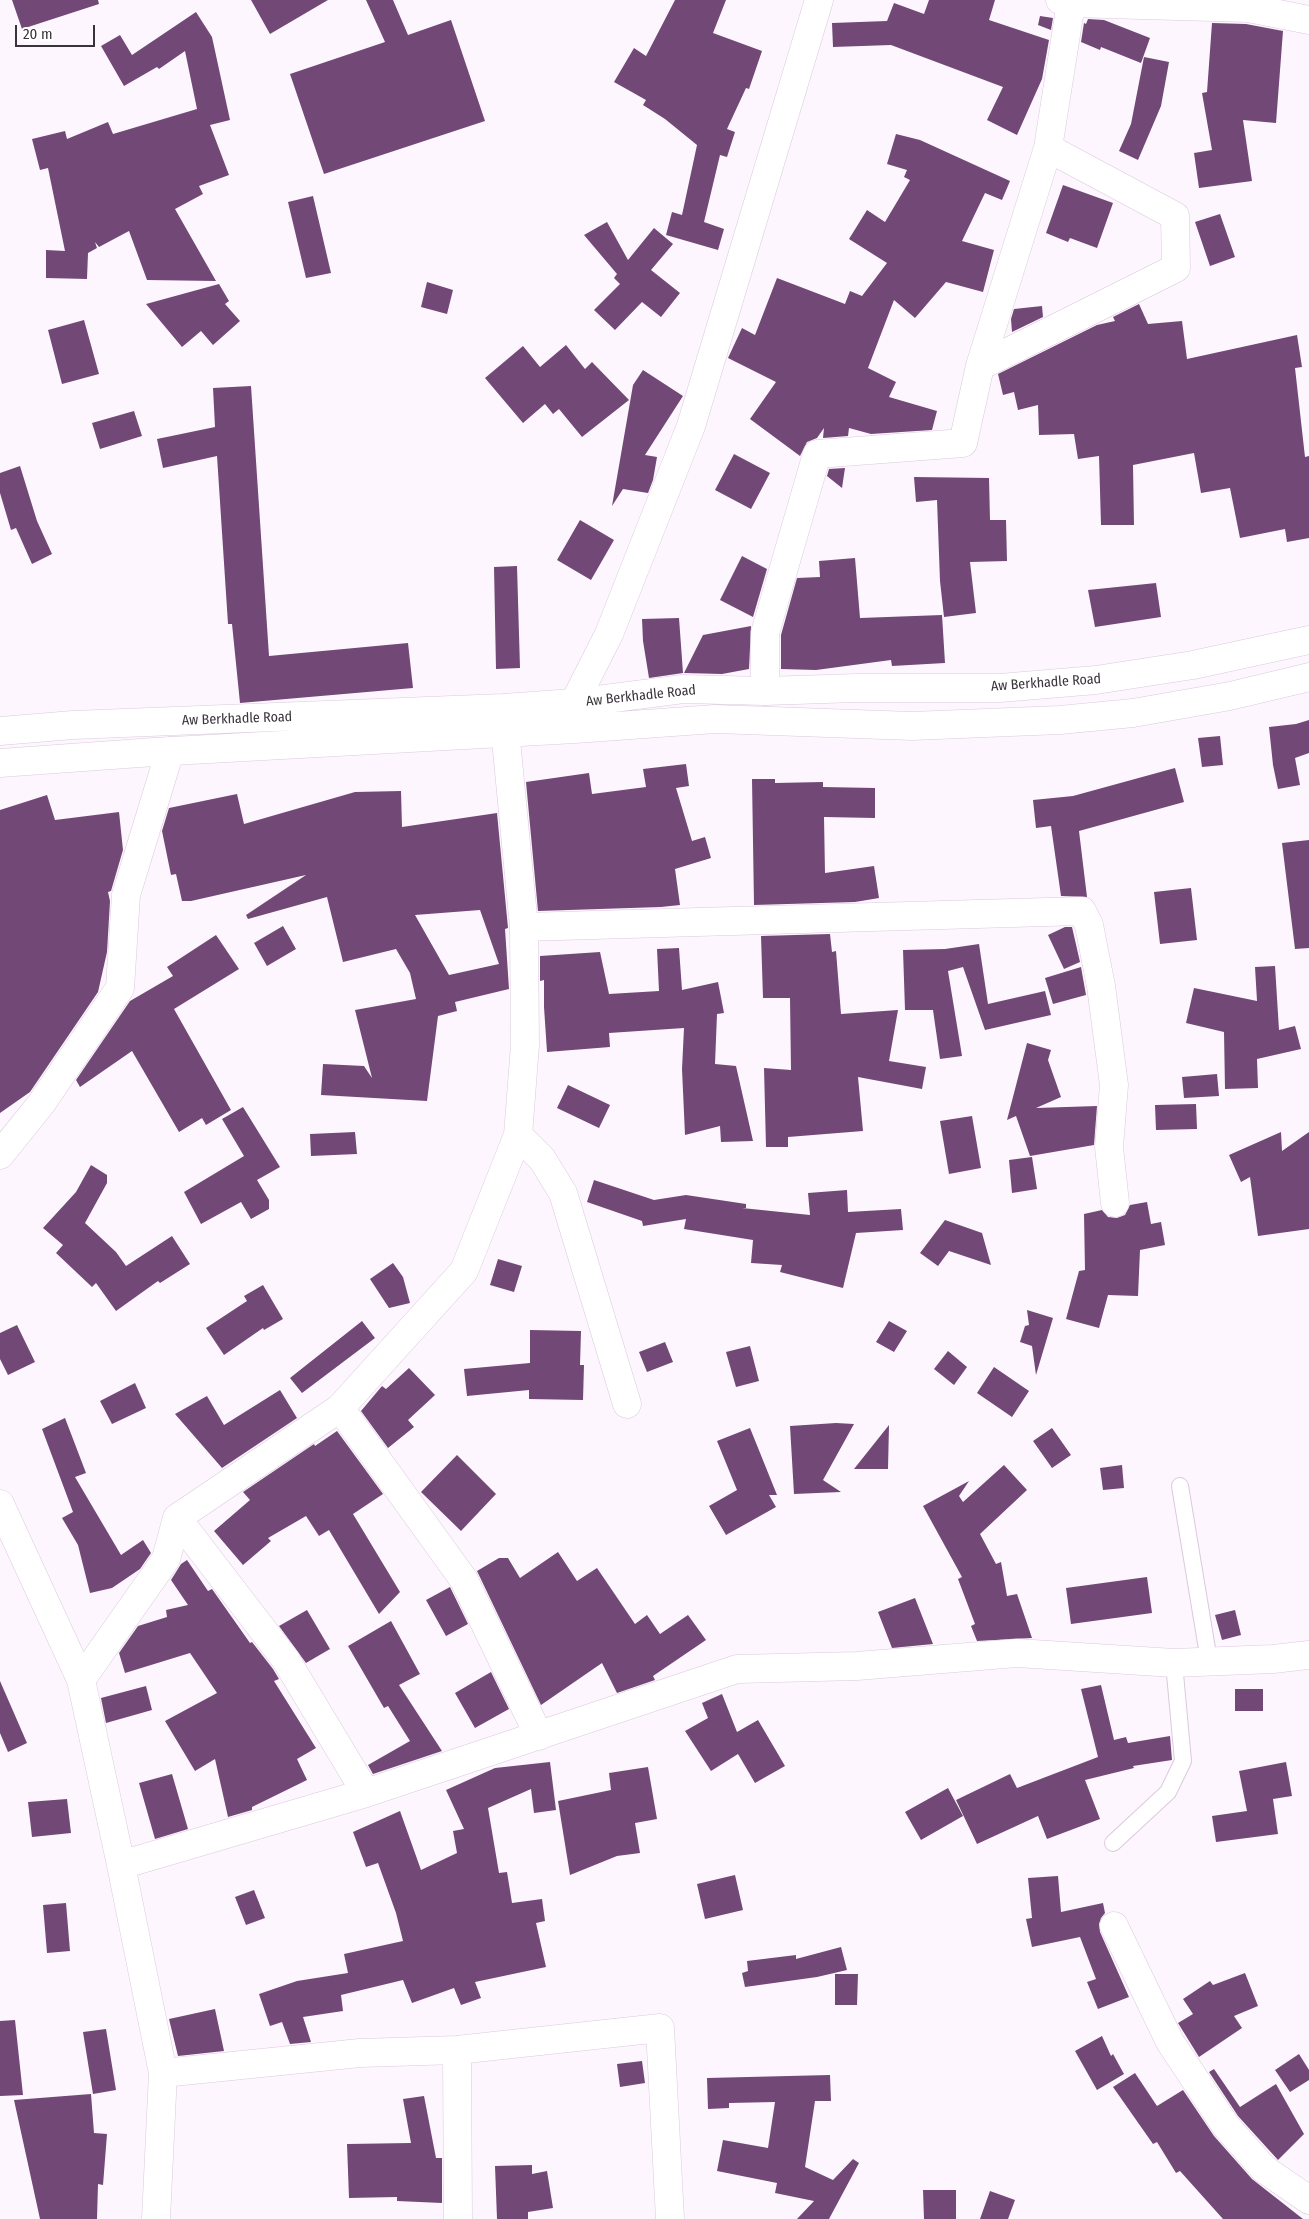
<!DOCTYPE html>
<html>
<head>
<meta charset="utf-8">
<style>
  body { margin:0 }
  #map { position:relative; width:1309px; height:2219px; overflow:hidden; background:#fdf6fe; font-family:"Fira Sans Condensed",sans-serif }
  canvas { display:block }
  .scale { position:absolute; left:15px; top:25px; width:80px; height:22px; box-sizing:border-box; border:2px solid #3a333b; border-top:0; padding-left:6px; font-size:15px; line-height:18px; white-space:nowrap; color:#3a333b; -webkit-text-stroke:4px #fff; paint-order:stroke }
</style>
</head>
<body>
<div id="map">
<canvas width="1309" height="2219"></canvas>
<div class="scale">20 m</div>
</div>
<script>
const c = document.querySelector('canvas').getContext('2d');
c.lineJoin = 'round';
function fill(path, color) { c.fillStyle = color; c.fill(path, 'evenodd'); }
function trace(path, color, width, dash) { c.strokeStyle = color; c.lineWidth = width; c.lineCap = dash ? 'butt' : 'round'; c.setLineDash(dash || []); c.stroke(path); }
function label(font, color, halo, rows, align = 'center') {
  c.font = font + ' "Fira Sans Condensed",sans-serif'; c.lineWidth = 5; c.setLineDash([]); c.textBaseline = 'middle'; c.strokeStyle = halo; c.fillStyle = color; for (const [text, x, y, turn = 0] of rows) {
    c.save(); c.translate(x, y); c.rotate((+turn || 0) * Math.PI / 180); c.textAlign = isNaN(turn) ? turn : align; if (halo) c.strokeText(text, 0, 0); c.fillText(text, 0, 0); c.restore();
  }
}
const building = new Path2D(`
  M12,0H98L99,4L22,29Z
  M251,0H328L270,34Z
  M366,0H393L408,35L451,20L485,121L324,174L290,74L385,42Z
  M675,0H726L713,33L762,51L749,89L746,88L727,129L735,132L727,157L720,155L704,222L724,229L718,250L666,235L672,212L682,215L697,145L665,119L643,105L646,100L614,82L634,48L646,56Z
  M929,0H995L989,20L1049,40L1042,79L1017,135L987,120L1003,87L891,45L833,47L832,23L887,21L894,3L924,14Z
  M196,12L212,37L230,120L210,125L229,175L199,186L203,194L175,209L216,281L147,280L129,231L99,247L95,242L97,248L88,253L87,279L46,278V250L65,251L48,168L40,170L32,139L65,131L67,139L108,122L113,134L197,109L185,51L159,69L157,67L124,86L101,46L120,35L132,55Z
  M1040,16L1053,18L1051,30L1038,25Z
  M1088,19L1104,20L1150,38L1141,63L1101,47L1100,50L1081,42L1084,23L1086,24Z
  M1212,23L1246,24L1283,31L1276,123L1243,120L1252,181L1199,188L1194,153L1212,150L1202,93L1207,92Z
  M1144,57L1169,62L1161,106L1138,160L1119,151L1131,124Z
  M896,134L920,140L1010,181L1002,200L985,193L962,241L994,250L983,292L946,282L915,318L894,300L868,368L896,382L889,397L937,411L932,430L871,434L849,428L848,436L823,438L824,428L817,438L807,442L800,456L750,419L776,382L728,358L742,328L755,335L777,278L845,304L850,291L862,296L887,263L849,239L867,210L885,222L910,180L904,177L907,170L887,164Z
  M1063,185L1113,203L1097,248L1070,238L1068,242L1046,233Z
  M313,196L331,273L306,278L288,202Z
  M1220,214L1235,257L1210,266L1195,222Z
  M607,222L628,260L654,228L673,244L651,270L680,293L661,317L642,302L615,330L594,310L620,284L614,278L617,274L584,235Z
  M427,282L453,290L447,314L421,307Z
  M219,284L229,301L225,304L240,321L213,345L201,331L182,347L146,304Z
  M1139,304L1148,324L1182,321L1187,359L1297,335L1302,367L1295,368L1305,457L1309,456V538L1287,542L1285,529L1240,538L1230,488L1201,493L1194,453L1133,465L1134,525H1101L1099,456L1078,459L1074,434L1039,435L1038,405L1018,410L1014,392L1003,395L998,374L1097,325L1115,321L1113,317Z
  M1042,306L1043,317L1012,332L1011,319L1014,309Z
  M84,320L99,374L62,384L48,330Z
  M566,345L585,369L592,362L629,400L582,437L559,409L553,414L545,404L523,423L485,378L523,346L540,367Z
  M643,370L683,396L645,455L657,457L653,480L648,493L623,489L612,506L633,385Z
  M251,386L269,656L408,643L413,688L240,703L232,624H228L217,456L163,468L157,439L215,427L213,388Z
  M134,411L142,436L100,449L92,423Z
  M734,454L770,473L751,509L715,490Z
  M20,466L37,521L52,554L32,564L16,528L11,530L0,493V473Z
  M845,468L842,488L827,476L829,469Z
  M914,477L989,478L990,520H1006L1007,561L970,562L976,613L944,617L940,581L937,500L916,502Z
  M580,520L614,540L591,580L557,560Z
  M742,556L767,569L753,617L720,600Z
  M855,558L860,618L942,615L945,663L892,666L891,660L816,670L781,669V635L797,578L820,577L819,561Z
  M517,566L520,668L496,669L494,567Z
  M1156,583L1161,617L1095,627L1088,590Z
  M679,618L683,673L649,678L643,641L642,619Z
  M751,626L749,669L722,674L684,673L703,635Z
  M1309,720V753L1295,758L1300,785L1278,789L1273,765L1269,727L1296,724Z
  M1220,736L1223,765L1202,767L1198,738Z
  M686,764L689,786L676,788L692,841L705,837L711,858L675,869L680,905L661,907L538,911L526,782L589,773L592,794L646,787L643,769Z
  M1175,768L1184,802L1079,831L1087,897L1061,896L1051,826L1036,828L1033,800L1073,796Z
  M752,779H775V783L823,782V787L875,788V818L824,817L825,873L874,866L879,898L855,902L754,905Z
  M401,791L402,827L497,813L508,928L505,929L509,989L455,1002L457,1011L438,1016L427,1101L321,1095L323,1064L364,1066L372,1078L355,1010L416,999L410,973L396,949L343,962L327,897L248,919L246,915L306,875L191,901H182L176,874L171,875L162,831L169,808L237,794L244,824L355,792ZM480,910L499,964L449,975L415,915Z
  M47,795L55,820L119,812L123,850L111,891L108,892L110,901L107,952L98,992L30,1092L0,1113V810Z
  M1309,840V948L1295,949L1282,843Z
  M1191,888L1197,940L1160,944L1154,892Z
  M283,926L296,949L267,966L254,943Z
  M1072,927L1080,962L1064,969L1048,935L1065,927Z
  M830,934L832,952L836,951L841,1014L898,1010L889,1061L926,1067L922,1089L858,1077L863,1131L788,1137V1147H766L764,1068L791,1070L790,998H763L761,936Z
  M216,935L239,969L174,1009L231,1110L206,1125L202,1118L179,1132L132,1051L80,1087L76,1080L130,1001L173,976L167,967Z
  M979,944L988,1004L1045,991L1051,1015L985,1030L963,967L948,971L962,1056L940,1059L933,1010H905L903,950L945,949Z
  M679,948L682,990L718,982L724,1013L717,1014L715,1064L736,1066L753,1141L721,1142L720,1126L685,1135L682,1069L684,1028L609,1033L610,1047L547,1052L544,1007V980L540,981V956L600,952L609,994L659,991L657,949Z
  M1275,966L1279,1030L1295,1026L1301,1049L1257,1059L1258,1088L1225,1089L1224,1032L1186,1023L1194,988L1257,1001L1255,967Z
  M1081,967L1086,995L1053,1004L1045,978Z
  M1027,1043L1051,1050L1048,1060L1061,1097L1036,1108L1097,1106L1094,1145L1030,1156L1016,1116L1007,1120Z
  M1217,1074L1219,1096L1184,1098L1182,1077Z
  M568,1085L610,1105L599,1128L557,1108Z
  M1196,1104L1197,1129L1156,1130L1155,1105Z
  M243,1107L280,1167L257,1180L269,1200V1209L251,1219L241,1202L201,1224L184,1192L244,1156L222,1119Z
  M972,1116L981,1168L949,1174L940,1121Z
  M355,1132L357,1154L311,1156L310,1134Z
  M1281,1132L1282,1151L1309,1132V1229L1258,1236L1250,1177L1241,1182L1229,1155Z
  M1032,1157L1037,1189L1012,1193L1009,1160Z
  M91,1165L107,1175V1183L85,1223L116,1252L126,1266L172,1236L190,1264L160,1283L158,1281L116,1311L96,1283L92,1287L56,1253L63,1245L43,1228L76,1192Z
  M594,1180L654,1200L686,1195L746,1204V1208H742L810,1215L808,1193L847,1190L848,1212L901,1209L903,1230L856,1233L843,1288L780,1272L782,1265L751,1263L753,1240L684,1229L686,1219L643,1226L642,1221L587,1202Z
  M1147,1202L1151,1224L1161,1222L1165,1245L1140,1250L1138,1296L1108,1295L1099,1328L1066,1319L1079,1271L1085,1270L1084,1214L1102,1210L1108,1217L1117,1218L1125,1215L1130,1205Z
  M945,1220L982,1233L991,1265L949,1251L938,1266L920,1253Z
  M498,1259L522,1266L514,1292L490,1285Z
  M393,1263L403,1277L410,1303L389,1308L370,1279Z
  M263,1285L283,1319L264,1330L263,1328L224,1355L206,1328L247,1301L244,1296Z
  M1027,1310L1053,1318L1036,1375L1032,1346L1020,1342L1025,1326L1029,1325Z
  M362,1321L375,1338L302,1393L290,1378Z
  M889,1321L907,1331L894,1352L876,1342Z
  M17,1325L35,1362L8,1375L0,1359V1333Z
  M530,1330L581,1331L580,1365H584L583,1400L529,1399V1390L467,1396L464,1369L530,1363Z
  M665,1342L673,1362L647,1372L639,1352Z
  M750,1346L759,1381L736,1387L726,1352Z
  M948,1351L967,1367L954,1385L934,1369Z
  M994,1367L1029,1391L1012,1417L977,1393Z
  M409,1368L435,1395L408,1420L414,1427L388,1448L361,1411L382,1386L386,1389Z
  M135,1383L146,1408L112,1424L100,1401Z
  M280,1390L297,1418L222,1468L175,1414L207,1396L224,1425Z
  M65,1418L86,1473L75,1477L121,1555L143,1540L151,1553L140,1569L112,1588L90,1593L78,1545L62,1518L73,1512L42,1429Z
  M836,1423L854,1424L823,1480L841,1492L794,1494L790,1426Z
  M889,1425L888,1469H854Z
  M750,1428L777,1495H769L776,1507L726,1535L709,1506L737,1490L717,1441Z
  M1052,1428L1071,1455L1052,1468L1033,1441Z
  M337,1431L383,1494L353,1514L400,1592L379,1614L329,1530L319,1536L306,1516L268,1538L271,1541L243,1565L214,1531L250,1500L243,1492L314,1444L315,1446Z
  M457,1455L496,1494L461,1531L421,1492Z
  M1004,1465L1027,1490L980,1534L996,1564L1001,1562L1007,1596L1017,1594L1032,1638L977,1641L971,1626L975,1624L958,1579L962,1577L923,1506L969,1481L959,1496L963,1502Z
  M1122,1465L1124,1488L1103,1490L1100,1468Z
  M558,1552L577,1581L597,1568L635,1624L647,1615L660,1634L688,1615L706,1640L653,1676L655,1680L617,1693L602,1663L541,1705L477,1571L499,1558H508L520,1578Z
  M187,1560L208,1591L212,1589L250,1643L252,1642L273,1669L279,1679L274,1681L316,1748L297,1759L307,1780L252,1807V1810L228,1817L215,1759L195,1771L165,1721L217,1693L190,1653L125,1673L119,1653L138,1626L167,1617L166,1610L188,1605L171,1580L181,1564Z
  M1147,1577L1152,1613L1071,1624L1066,1588Z
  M450,1587L468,1624L446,1636L426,1600Z
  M915,1598L933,1644L892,1648L878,1612Z
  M307,1610L330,1649L306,1663L279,1626Z
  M1235,1610L1241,1635L1222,1640L1215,1615Z
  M391,1621L420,1674L399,1685L442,1751L373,1774L368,1765L410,1741L388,1706L384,1708L348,1646Z
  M491,1672L509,1709L475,1728L455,1693Z
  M0,1681L27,1743L8,1752L0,1733Z
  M1101,1685L1114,1740L1126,1737L1128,1743L1170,1736L1172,1760L1133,1766L1134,1768L1085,1780L1100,1819L1047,1839L1038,1816L977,1844L956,1800L1010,1774L1017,1788L1098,1757L1081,1689Z
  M146,1686L152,1710L106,1723L101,1698Z
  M1235,1689H1263V1711H1235Z
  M722,1694L737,1732L758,1720L785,1766L755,1783L738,1754L711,1771L685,1731L708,1718L702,1703Z
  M550,1762L556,1810L534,1813L531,1789L488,1808L499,1873L507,1872L512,1903L542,1899L545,1921L536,1923L546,1967L475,1982L481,1998L461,2005L454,1988L412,2003L403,1980L341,1995L343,2011L303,2017L311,2042L290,2044L282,2022L270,2026L259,1994L297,1981L348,1973L344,1954L403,1941L396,1913L378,1863L366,1867L353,1832L400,1811L421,1870L457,1853L453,1831L464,1829L446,1790L495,1768Z
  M1286,1762L1292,1796L1273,1799L1278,1834L1216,1842L1212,1816L1247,1811L1239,1771Z
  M648,1767L657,1819L635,1823L640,1853L617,1856L570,1875L558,1801L611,1790L609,1773Z
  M172,1774L188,1829L155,1839L139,1783Z
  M948,1788L963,1816L921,1840L905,1812Z
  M67,1799L71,1833L32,1837L28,1802Z
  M735,1875L743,1910L705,1919L697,1884Z
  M1058,1876L1061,1912L1103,1903L1105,1913L1101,1918L1099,1924L1100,1932L1129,1997L1098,2009L1087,1982L1096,1979L1080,1937L1032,1947L1026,1919L1032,1918L1028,1878Z
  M254,1890L265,1918L246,1925L235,1897Z
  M66,1903L70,1951L47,1953L43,1905Z
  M841,1947L847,1970L817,1977L745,1987L742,1973L748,1971L747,1961L796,1955V1959Z
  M1245,1973L1258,2006L1234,2016L1242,2028L1199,2057L1178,2023L1193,2014L1183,1999L1210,1981L1213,1985Z
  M835,1974H858L857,2005H835Z
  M215,2009L224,2051L178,2056L169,2019Z
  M15,2020L23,2095L0,2096V2021Z
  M106,2029L116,2090L93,2094L83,2032Z
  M1102,2036L1111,2056L1113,2054L1124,2074L1097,2090L1075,2051Z
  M1299,2054L1309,2070V2080L1290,2092L1275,2070Z
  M642,2061L645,2083L620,2087L617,2064Z
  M1214,2069L1240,2107L1276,2084L1304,2134L1278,2160L1238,2116L1209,2072Z
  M1135,2073L1157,2106L1183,2090L1214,2136L1252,2179L1303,2219H1223L1180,2171L1176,2173L1157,2142L1153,2144L1113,2087Z
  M830,2075L831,2101H815L805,2167L833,2180L853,2159L859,2163L829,2219H797L814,2201L775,2193L777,2183L717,2171L723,2140L768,2148L775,2102L729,2103V2108L708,2109L707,2078Z
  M91,2094L94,2133L107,2134L103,2185L98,2184L97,2219H40L14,2100Z
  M424,2096L436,2158H442V2203L397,2201V2197L349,2198L347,2144L411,2143L403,2099Z
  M532,2165V2174L547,2171L553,2208L528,2212V2219H497L495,2166Z
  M923,2190H956V2219H924Z
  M990,2191L1015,2200L1008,2219H980Z`);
const service = new Path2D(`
  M1180,1486L1209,1661
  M1113,1843L1168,1792L1183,1761L1174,1663`);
const minor = new Path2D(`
  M1060,0L1071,3L1248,8L1309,20
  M980,366L1176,268L1175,216L1048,148
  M765,691V633L817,454L963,443L980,366L1048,148L1071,3
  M575,723L574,703L609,634L691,426L819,0
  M524,927L1082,911L1089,925L1101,986L1114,1085L1109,1147L1115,1203
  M518,1135L542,1159L563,1193L627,1404
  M0,1155L41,1104L120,988L126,895L170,751
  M340,1408L464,1580L539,1736
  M0,1504L81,1680L121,1865L163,2073L156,2219
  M177,1518L286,1660L366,1793
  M81,1680L166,1559L177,1518L340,1408L464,1271L518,1135L525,1045L524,927L503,709
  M121,1865L366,1793L737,1669L857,1666L1017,1653L1174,1663L1273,1659L1309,1655
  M1114,1926L1170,2042L1226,2126L1264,2169L1309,2200
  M457,2050L458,2219
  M163,2073L360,2053L457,2050L660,2028L670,2219`);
const secondary = new Path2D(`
  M0,731L73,725L503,708L574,703L683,689L765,691L856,688H1000L1096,680L1193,665L1309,640
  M0,763L154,752L575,729L715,719L912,726L1060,720L1133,713L1230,696L1309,677`);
const streetNames = [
  ["Aw Berkhadle Road",1046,683,-4],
  ["Aw Berkhadle Road",641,696,-6],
  ["Aw Berkhadle Road",237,719,-2]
];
fill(building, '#724877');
trace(service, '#dbc9dd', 18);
trace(minor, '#dbc9dd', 29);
trace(secondary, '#dbc9dd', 29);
trace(service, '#fff', 16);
trace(minor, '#fff', 28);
trace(secondary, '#fff', 28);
label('14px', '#3a333b', '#fff', streetNames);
</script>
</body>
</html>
